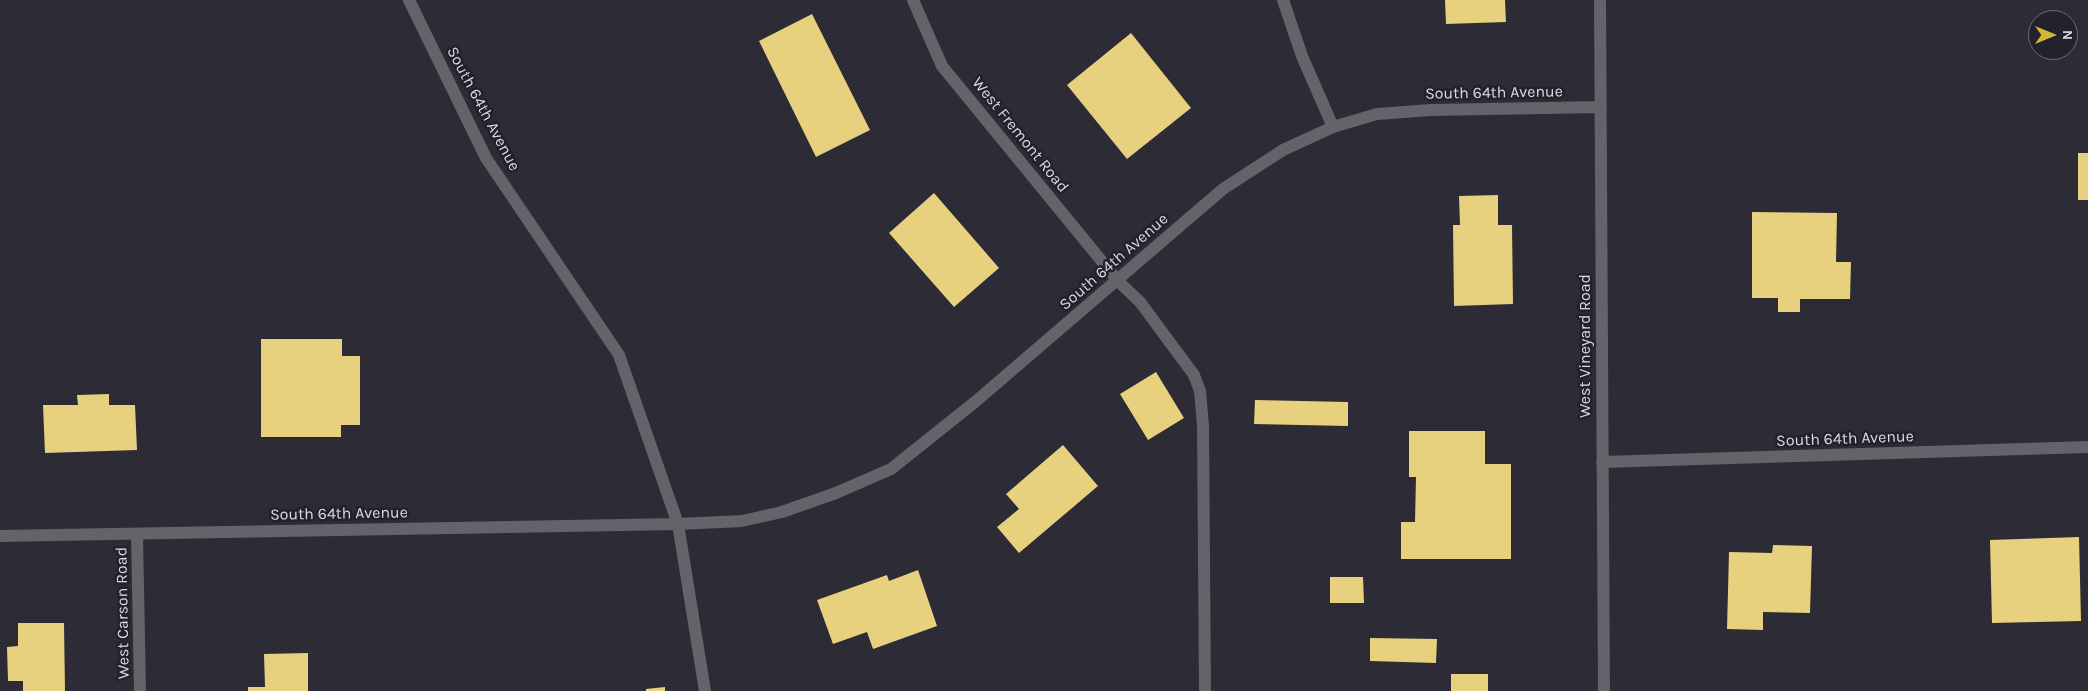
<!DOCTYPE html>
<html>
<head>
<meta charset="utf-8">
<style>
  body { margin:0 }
  #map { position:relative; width:2088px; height:691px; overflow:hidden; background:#2c2b36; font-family:Karla,sans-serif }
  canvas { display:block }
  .north { position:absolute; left:2028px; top:10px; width:50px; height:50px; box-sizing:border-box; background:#23212c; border:1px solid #6d6b75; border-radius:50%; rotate:90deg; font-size:14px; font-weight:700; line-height:20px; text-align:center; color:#dbdae2 }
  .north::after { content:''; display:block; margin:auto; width:18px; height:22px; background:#d4b635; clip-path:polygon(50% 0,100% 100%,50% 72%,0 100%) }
</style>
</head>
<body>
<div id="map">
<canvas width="2088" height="691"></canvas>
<div class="north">N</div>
</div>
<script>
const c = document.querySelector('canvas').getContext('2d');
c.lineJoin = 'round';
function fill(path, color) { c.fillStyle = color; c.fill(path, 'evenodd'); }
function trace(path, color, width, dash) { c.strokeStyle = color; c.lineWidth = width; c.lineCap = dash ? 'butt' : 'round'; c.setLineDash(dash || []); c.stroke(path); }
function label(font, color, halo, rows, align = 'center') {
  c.font = font + ' Karla,sans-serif'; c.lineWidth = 5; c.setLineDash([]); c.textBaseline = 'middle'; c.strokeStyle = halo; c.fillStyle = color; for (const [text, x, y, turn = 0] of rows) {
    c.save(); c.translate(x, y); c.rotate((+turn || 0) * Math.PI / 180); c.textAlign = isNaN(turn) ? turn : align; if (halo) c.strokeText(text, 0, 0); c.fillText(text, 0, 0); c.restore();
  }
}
const building = new Path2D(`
  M1445,0H1505L1506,22L1446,24Z
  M812,14L870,130L816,157L759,41Z
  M1131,33L1191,108L1127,159L1067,85Z
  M2078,153H2088V200H2078Z
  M934,193L999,268L954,307L889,233Z
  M1498,195V225H1512L1513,304L1454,306L1453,225H1460L1459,196Z
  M1752,212L1837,213L1836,262H1851L1850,299H1800V312H1778V298H1752Z
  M261,339H342V356H360V425H341V437H261Z
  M1156,372L1184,418L1148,440L1120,394Z
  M109,394V405H135L137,450L45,453L43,405H78L77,395Z
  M1255,400L1348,402V426L1254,424Z
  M1409,431H1485V464H1511V559H1401V522H1415L1416,477H1409Z
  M1063,445L1098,486L1019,553L997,527L1019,509L1006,494Z
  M2079,537L2081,621L1992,623L1990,540Z
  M1773,545L1812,546L1810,613L1763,612V630L1727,629L1729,552L1772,553Z
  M918,570L937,626L873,649L867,632L833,644L817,600L887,575L889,581Z
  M1330,577H1363L1364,603H1330Z
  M18,623H64L65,691H23V681H8L7,647L18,646Z
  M1370,638L1437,639L1436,663L1370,661Z
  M308,653V691H248V687H265L264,654Z
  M1451,674H1488V691H1451Z
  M665,687V691H646V689Z`);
const minor = new Path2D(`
  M409,0L486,158L619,355L678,524L705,691
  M913,0L942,66L1118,281L1140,302L1194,375L1200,391L1203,426L1205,691
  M1283,0L1302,56L1333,127
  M1600,0L1604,691
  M1602,462L2088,447
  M137,534L140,691
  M0,536L678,524L742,521L782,512L836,493L891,469L975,402L1223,189L1283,150L1333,127L1377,114L1431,110L1601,107`);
const streetNames = [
  ["South 64th Avenue",1494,93,-1],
  ["South 64th Avenue",483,109,62],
  ["West Fremont Road",1020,135,51],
  ["South 64th Avenue",1114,262,-41],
  ["West Vineyard Road",1585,346,-90],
  ["South 64th Avenue",1845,439,-2],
  ["South 64th Avenue",339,514,-1],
  ["West Carson Road",123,613,-91]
];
fill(building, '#e7d17e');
trace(minor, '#636369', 12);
label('16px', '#dbdae2', '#23212c', streetNames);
</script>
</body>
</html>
